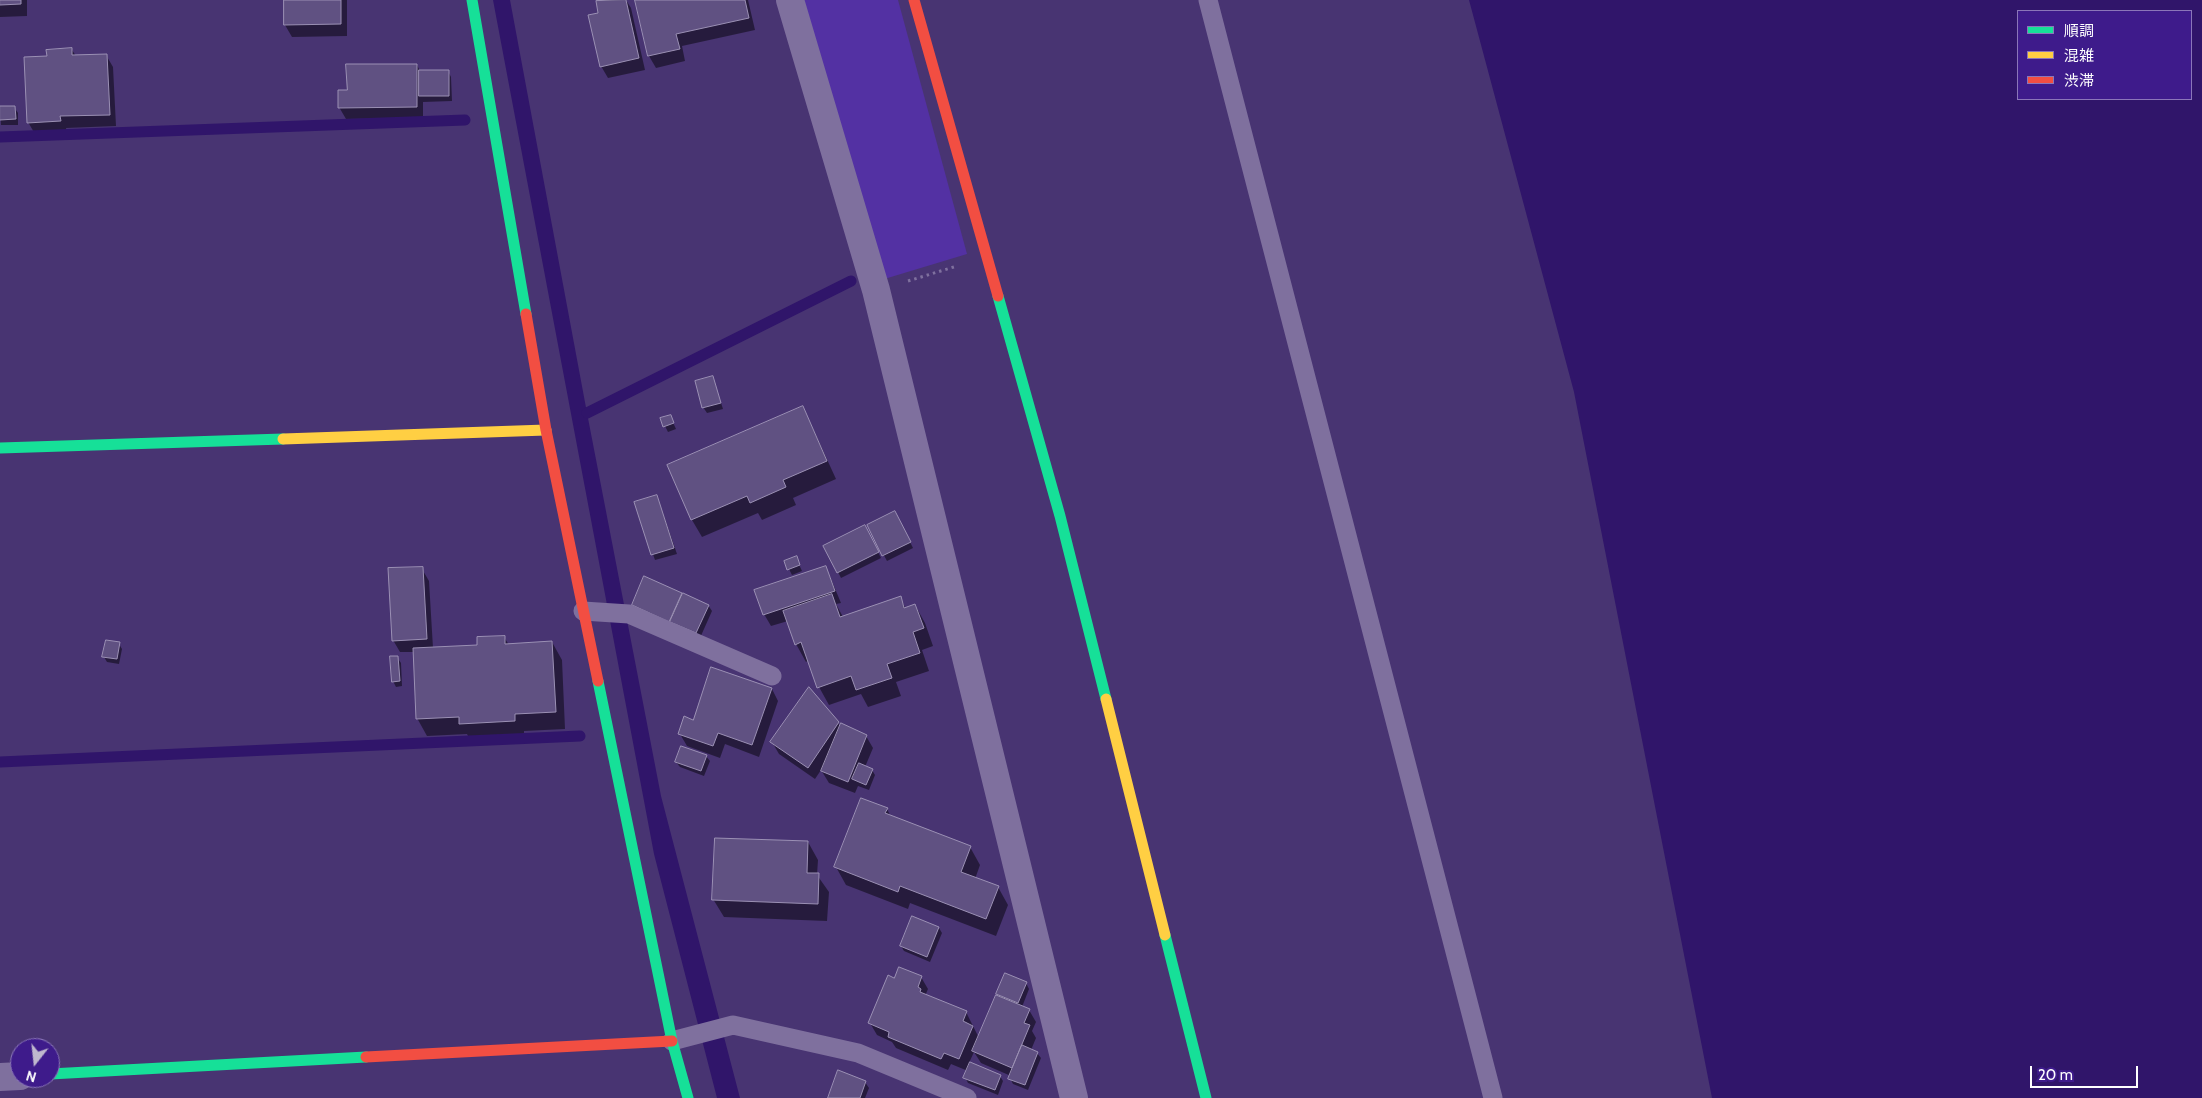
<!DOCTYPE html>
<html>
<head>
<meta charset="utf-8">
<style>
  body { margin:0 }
  #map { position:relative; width:2202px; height:1098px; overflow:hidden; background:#483472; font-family:Cabin,"Noto Sans JP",sans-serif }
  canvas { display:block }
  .legend { position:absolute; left:2017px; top:10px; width:175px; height:90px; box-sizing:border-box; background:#3e1b8b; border:1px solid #8b76b9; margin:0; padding:6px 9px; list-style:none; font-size:15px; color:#fff }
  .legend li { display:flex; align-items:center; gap:10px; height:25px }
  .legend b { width:25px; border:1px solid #8b76b9 }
  .north { position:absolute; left:10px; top:1038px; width:50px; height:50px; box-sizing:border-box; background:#3e1b8b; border:1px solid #8b76b9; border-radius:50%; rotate:196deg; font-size:14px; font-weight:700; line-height:20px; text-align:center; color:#fff }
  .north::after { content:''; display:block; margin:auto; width:18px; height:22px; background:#bfb8ce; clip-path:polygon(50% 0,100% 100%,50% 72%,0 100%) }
  .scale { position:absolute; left:2030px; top:1066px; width:108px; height:22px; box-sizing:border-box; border:2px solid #fff; border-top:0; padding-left:6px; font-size:15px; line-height:18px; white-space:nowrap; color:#fff; -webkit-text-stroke:4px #3e1b8b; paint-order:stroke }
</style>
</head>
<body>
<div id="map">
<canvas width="2202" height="1098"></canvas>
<ul class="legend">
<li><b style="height:6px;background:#16e098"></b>順調</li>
<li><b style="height:6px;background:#ffcf43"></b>混雑</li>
<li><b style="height:6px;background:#f24e42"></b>渋滞</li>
</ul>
<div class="north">N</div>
<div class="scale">20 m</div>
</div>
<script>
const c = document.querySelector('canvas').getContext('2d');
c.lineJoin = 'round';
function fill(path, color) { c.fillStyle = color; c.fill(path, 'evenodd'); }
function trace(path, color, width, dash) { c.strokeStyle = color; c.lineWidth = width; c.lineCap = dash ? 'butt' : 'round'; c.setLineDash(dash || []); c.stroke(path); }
const green = new Path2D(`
  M804,0H898L967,254L881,280Z`);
const water = new Path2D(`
  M493,0H510L587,413L661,796L740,1098H717L654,854Z
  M1469,0H2202V1098H1712L1574,392ZM2018,11H2191V99H2018Z`);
const shadow = new Path2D(`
  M0,0H27V16L0,17Z
  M285,0H347V36L292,37L285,25Z
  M605,0H626L631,8L645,70L608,78L601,66L597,2Z
  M637,0H748L755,30L682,46L685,61L656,68L649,56Z
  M72,50L76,56L106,55L113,67L116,126L66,128L67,133L35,134L28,122L48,57Z
  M417,65L420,71H448L451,77L452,101L423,102V118L346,119L339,107L348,91Z
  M0,107H14L18,113V125H1Z
  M713,378L723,409L707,413L703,407Z
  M803,407L836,479L793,498L796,505L762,520L758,513L702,537L692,520Z
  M670,416L676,429L668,432L665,426Z
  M657,496L677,554L655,560L635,503Z
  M898,518L913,548L887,561L868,526Z
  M868,532L881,558L841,578L825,546Z
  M796,558L802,571L792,575L789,569Z
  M826,567L841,603L836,604L843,617L900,598L906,609L915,605L925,623L933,646L922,650L929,671L896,682L901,696L868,707L861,694L829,705L819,687L809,660L806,662L796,644L788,621L771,626L764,614Z
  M422,569L429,581L433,648L478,646L504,637L509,645L552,642L562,660L565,729L524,731V739L471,742L467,734L427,736L417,718L414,652H400L393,640Z
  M681,594L683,597L708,605L712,611L700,638L636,611L633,605Z
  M119,644L122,649L119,664L107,662L104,657Z
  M397,657L401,663L402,686L396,687L393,681Z
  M772,689L778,701L759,757L725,744L720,758L687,746L680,734L694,721Z
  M838,723L841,727L866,736L873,748L865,767L872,770L875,775L869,790L858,786L855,793L829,783L821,770L815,779L779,754L772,742Z
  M706,756L710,761L704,776L680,767L676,762Z
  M887,809L891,817L970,847L980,865L975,879L998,887L1008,905L996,936L910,903L908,909L846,885L836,867Z
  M808,842L818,860L817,875L829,892L827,921L724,917L713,899Z
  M939,928L942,933L930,962L904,951L901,946Z
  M921,977L928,989L925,996L966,1012L979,1038L999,997L997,994L1026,983L1029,989L1022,1007L1029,1010L1036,1022L1032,1031L1036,1038L1031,1050L1037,1053L1041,1058L1028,1090L1013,1084L1010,1078L1011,1076L981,1063L974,1052L969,1063L1000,1076L1003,1081L998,1095L968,1083L965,1077L968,1071L951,1064L948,1070L896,1048L892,1042L877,1035L870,1023L895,980Z
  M865,1082L869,1088L865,1098H829Z`);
const stream = new Path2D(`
  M0,137L465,120
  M587,413L851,281
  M0,762L580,736`);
const building = new Path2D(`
  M0,0H21V4L0,5Z
  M284,0H341V24L284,25Z
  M626,0L639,58L600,67L588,15L598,13L596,1Z
  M635,0H745L749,18L676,34L680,49L648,56Z
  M72,48V55L107,54L110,115L60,116L61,121L27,123L24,57L47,56L46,50Z
  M346,64H417V107L338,108V90H347Z
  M419,70H449V96H419Z
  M0,106H15L16,119L0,120Z
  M713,376L721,403L702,408L695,381Z
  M803,406L827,461L783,480L786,487L750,503L747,496L691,520L667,465Z
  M671,415L674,423L663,427L660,418Z
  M657,495L674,548L651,555L634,502Z
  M895,511L911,542L882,556L867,525Z
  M865,525L879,552L837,573L823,546Z
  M797,556L800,565L787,570L784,561Z
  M826,566L835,591L763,615L754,590Z
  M423,567L427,639L392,641L388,568Z
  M644,576L682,593L669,622L632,605Z
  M683,593L709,605L696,633L670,622Z
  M832,594L840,617L901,596L904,608L915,604L924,628L913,632L920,653L887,664L892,678L856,690L851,676L817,688L801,642L795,645L783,611Z
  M505,636V644L552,641L556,712L515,714V721L459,724V717L416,719L413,648L477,645V637Z
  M106,640L120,642L117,659L102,657Z
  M390,656H398L400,681L392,682Z
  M711,667L772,688L752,745L718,733L713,746L678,734L684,716L693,720Z
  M809,687L839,722L808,768L770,742Z
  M841,723L867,735L848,782L821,771Z
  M681,746L707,755L701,771L675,762Z
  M859,763L873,769L866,785L852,779Z
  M861,798L888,808L885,813L971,846L961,872L999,886L986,919L900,886L898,892L834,867Z
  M715,838L808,841L807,873H819L818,904L712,900Z
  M912,916L939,927L927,957L900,946Z
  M899,967L922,976L918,987L921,989L920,992L967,1011L963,1021L973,1026L959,1059L944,1053L941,1059L888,1037L889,1032L868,1023L888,975L894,978Z
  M1005,973L1027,982L1018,1003L996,994Z
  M996,995L1030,1009L1024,1023L1030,1025L1012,1068L972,1051Z
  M1022,1045L1038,1052L1025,1085L1008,1079Z
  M970,1062L1001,1075L995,1090L963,1078Z
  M838,1070L866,1081L860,1098H828Z`);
const path = new Path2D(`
  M908,281L957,266`);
const lane = new Path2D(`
  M1208,0L1493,1098
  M583,611L629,614L772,676
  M672,1041L733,1025L858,1053L967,1098`);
const street = new Path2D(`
  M790,0L876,290L1074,1098
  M0,1077L20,1076`);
const fast = new Path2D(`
  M472,0L526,314
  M998,296L1060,516L1106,699
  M0,448L283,439
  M598,681L672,1041L688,1098
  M1165,935L1206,1098
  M50,1074L366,1057`);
const slow = new Path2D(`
  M283,439L546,430
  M1106,699L1165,935`);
const jam = new Path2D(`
  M914,0L998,296
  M526,314L546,430L598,681
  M366,1057L672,1041`);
fill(green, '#5331a3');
fill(water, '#30156a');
fill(shadow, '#0007');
trace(stream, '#30156a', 11);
fill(building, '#605182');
trace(building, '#9b90b4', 1);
trace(path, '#7f709e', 3, [2.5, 4]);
trace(lane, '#7f709e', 19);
trace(street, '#7f709e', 28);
trace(fast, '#16e098', 11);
trace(slow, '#ffcf43', 11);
trace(jam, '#f24e42', 11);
</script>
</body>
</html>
